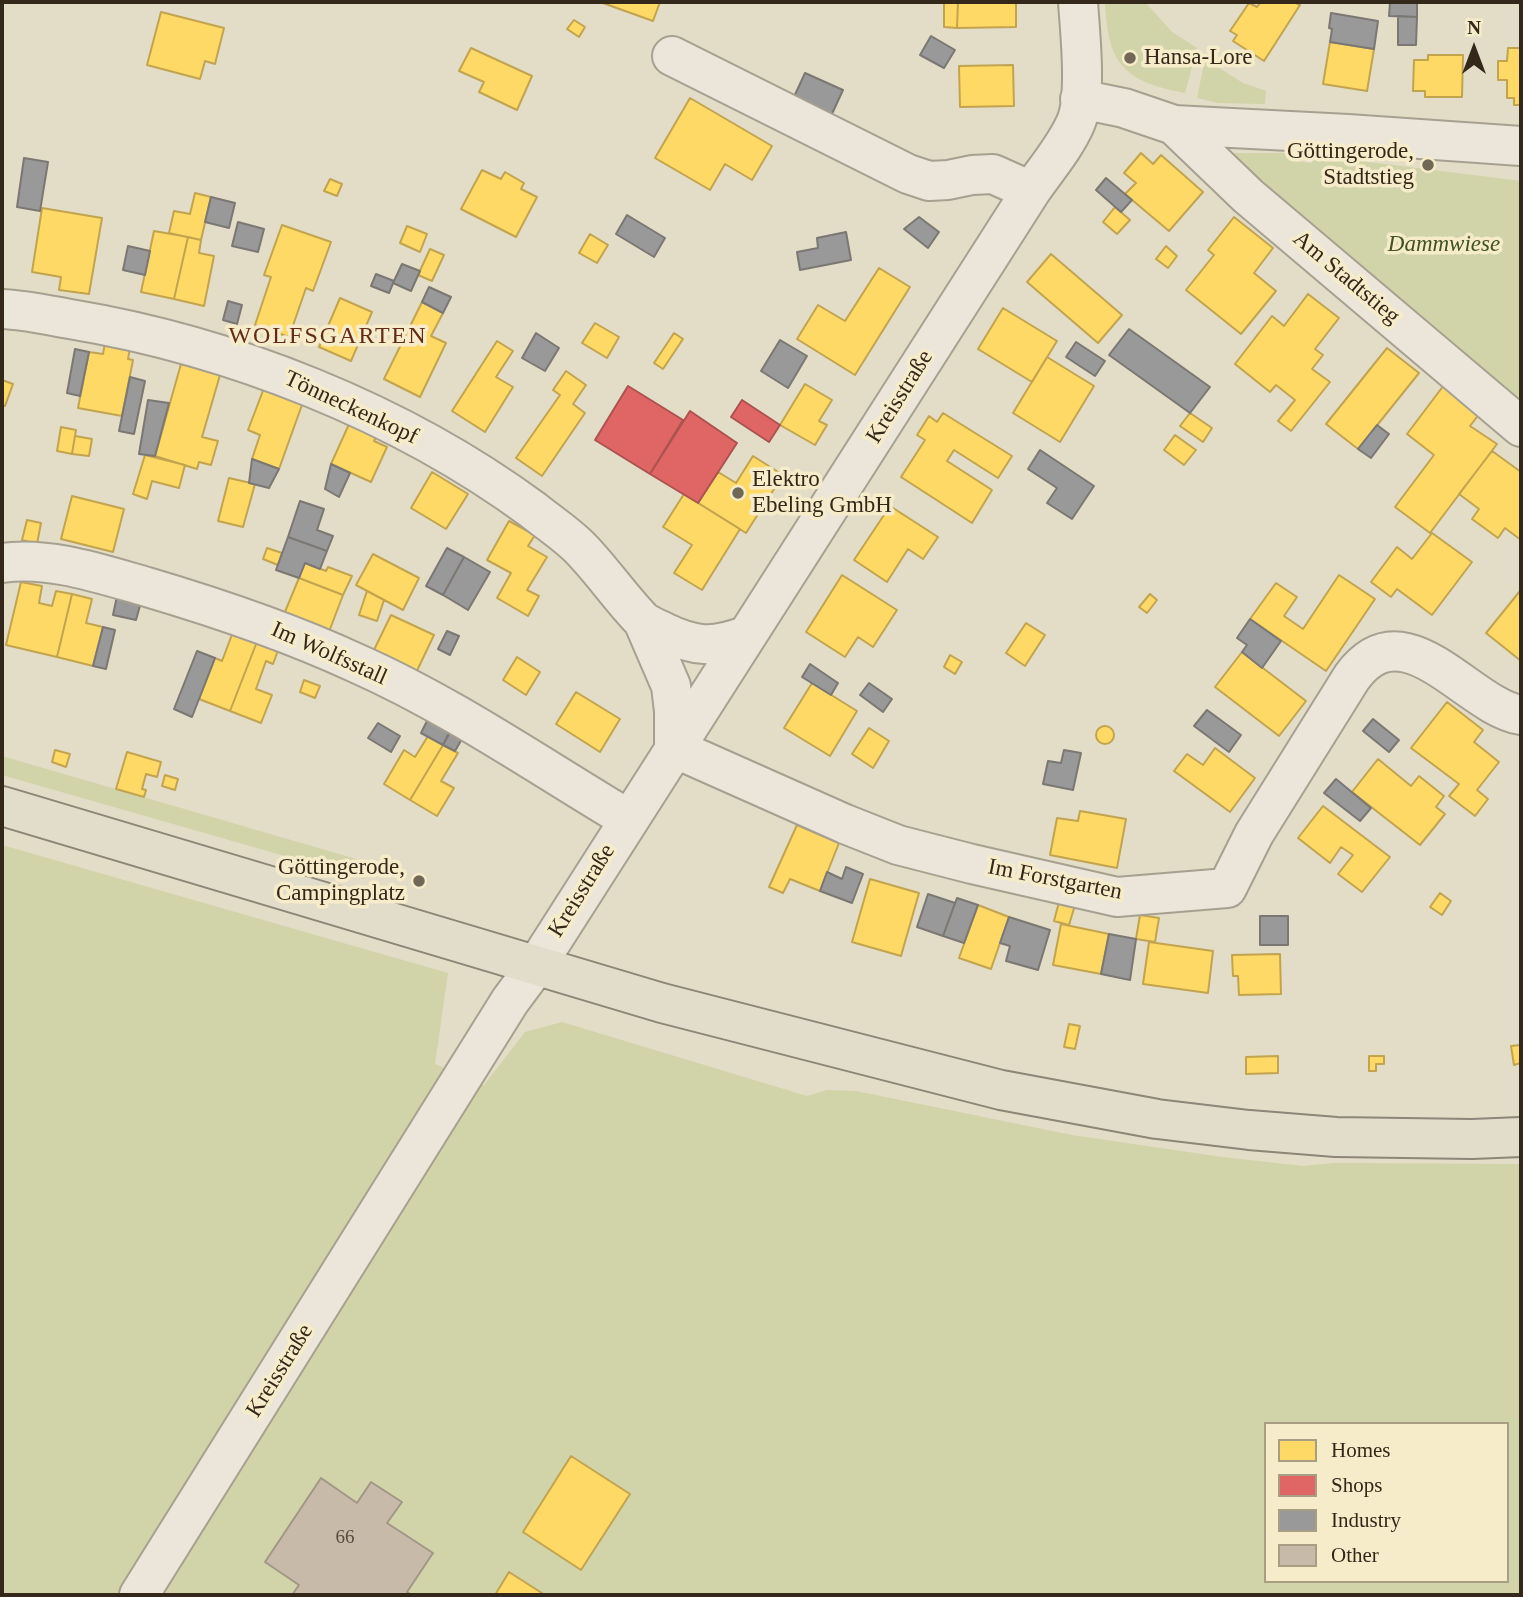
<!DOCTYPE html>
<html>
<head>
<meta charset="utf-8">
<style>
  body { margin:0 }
  #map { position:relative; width:1523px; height:1597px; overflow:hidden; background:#e3dcc7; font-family:Georgia,serif }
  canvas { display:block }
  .frame { position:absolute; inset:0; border:4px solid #34281a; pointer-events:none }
  .legend { position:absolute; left:1264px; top:1422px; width:245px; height:161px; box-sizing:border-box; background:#f6ecca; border:2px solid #a89e84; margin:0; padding:9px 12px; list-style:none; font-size:21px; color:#34281a }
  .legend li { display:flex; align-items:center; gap:14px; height:35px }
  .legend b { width:35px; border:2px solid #a89e84 }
  .north { position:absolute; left:1439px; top:14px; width:70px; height:70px; -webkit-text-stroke:5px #f6ecca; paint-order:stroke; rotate:0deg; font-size:19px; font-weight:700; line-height:28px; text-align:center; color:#34281a }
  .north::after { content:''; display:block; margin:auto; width:24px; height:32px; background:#34281a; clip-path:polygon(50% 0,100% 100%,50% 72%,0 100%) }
</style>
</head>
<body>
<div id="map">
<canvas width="1523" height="1597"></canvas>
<div class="frame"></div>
<ul class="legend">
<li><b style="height:19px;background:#ffd966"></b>Homes</li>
<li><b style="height:19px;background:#e06666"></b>Shops</li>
<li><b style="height:19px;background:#999"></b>Industry</li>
<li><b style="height:19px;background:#c7baa8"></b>Other</li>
</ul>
<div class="north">N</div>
</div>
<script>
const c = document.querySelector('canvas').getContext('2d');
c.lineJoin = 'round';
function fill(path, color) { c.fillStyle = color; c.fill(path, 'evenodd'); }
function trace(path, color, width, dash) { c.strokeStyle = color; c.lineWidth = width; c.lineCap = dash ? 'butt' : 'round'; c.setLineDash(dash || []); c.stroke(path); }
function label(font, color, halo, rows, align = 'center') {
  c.font = font + ' Georgia,serif'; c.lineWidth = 7; c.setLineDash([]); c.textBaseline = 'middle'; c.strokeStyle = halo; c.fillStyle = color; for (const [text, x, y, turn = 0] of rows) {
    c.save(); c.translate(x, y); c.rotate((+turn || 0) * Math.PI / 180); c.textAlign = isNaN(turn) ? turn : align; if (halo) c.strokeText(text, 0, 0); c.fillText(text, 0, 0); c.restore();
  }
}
const green = new Path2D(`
  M1105,2H1145L1172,32L1197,48L1185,93C1123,81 1108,64 1105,2Z
  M1205,59L1243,83L1266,91L1265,104L1218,103L1197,98Z
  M1227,153H1295L1294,161L1312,163L1313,155L1521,181V404Z
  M2,756L370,863L365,879L2,775Z
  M2,845L448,973L435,1064L484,1085L525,1032L562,1022L807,1096L827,1090L856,1091L1072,1135L1222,1157L1303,1166L1334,1163L1521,1164V1595H2ZM1266,1424H1507V1581H1266Z`);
const homes = new Path2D(`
  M600,2H660L653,21Z
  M944,2H958L957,28L944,27Z
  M958,2H1016V27L957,28Z
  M1261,2H1294L1300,5L1264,61L1233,41L1237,35L1230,31L1249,3L1257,7Z
  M161,12L224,28L215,64L205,61L200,79L147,65Z
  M574,20L585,27L579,37L567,29Z
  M1330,42L1374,49L1367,91L1323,84Z
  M471,48L532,76L517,110L479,92L484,82L459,71Z
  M1508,48H1521V105H1514V98H1507V80H1498V61H1507Z
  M1428,55H1463L1462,97H1425V91H1413L1414,60H1428Z
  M1013,65L1014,106L960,107L959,66Z
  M690,98L772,146L752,180L725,164L710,190L655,158Z
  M1141,153L1153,164L1161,155L1203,192L1169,231L1125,194L1136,183L1124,173Z
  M482,170L501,179L505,172L524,183L521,189L537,197L516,237L461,209Z
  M330,179L342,184L337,196L324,191Z
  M195,193L211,197L201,240L169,233L174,211L190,214Z
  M1115,207L1130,220L1117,234L1103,222Z
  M42,208L102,218L89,294L59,290L61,277L32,272Z
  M1234,217L1273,248L1254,273L1276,291L1241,334L1186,290L1214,255L1208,250Z
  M282,225L331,242L313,291L306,288L289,337L255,325L271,277L264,275Z
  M407,226L427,234L420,252L400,243Z
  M154,231L188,237L174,299L141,292Z
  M590,234L608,245L597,263L579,253Z
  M188,237L201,240L199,253L214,256L204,306L174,299Z
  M1166,246L1177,256L1168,268L1156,259Z
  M430,249L444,255L432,281L418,275Z
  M1051,254L1122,315L1098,343L1027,282Z
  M879,268L910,287L855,375L797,339L818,305L845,321Z
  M1308,294L1339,318L1315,349L1323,355L1312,369L1330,382L1291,431L1278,421L1295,400L1276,385L1270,392L1235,364L1272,316L1284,326Z
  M340,298L372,312L351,361L319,347Z
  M422,302L443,313L431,336L446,343L420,397L384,379Z
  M1003,308L1057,341L1032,382L978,349Z
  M595,323L619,337L607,358L582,343Z
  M674,333L683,339L663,369L654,363Z
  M497,341L513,351L496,377L513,387L485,432L452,411Z
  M105,343L130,348L128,359L133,360L122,416L78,408L89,352L103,354Z
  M1387,348L1419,373L1358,449L1326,424Z
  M1047,357L1094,386L1060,442L1013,413Z
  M181,364L220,375L202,437L218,441L211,465L199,462L197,469L155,456Z
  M566,371L586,385L573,404L585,413L542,476L516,458L560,395L553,390Z
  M2,380L13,384L5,406L2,405Z
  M1447,381L1483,409L1470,426L1497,444L1430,533L1395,507L1434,455L1407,434Z
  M805,384L832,400L819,421L827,425L815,445L780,425Z
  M264,388L303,402L279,469L252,459L260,435L248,430Z
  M943,413L1012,456L998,478L954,450L947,461L992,490L972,523L901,477L925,440L917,435L929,416L937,422Z
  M1190,413L1212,428L1203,442L1180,426Z
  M350,422L377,435L374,441L387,447L371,482L331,464Z
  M61,427L76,430L72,454L57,451Z
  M1175,435L1196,450L1184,465L1164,450Z
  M75,436L92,439L89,456L72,454Z
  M1492,451L1521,472V540L1505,528L1498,538L1472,519L1479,509L1459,494Z
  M145,455L185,465L179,488L152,481L147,499L133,494Z
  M753,456L783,475L746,533L698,503L718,472L736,483Z
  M432,472L468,494L446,529L411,508Z
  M229,478L255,484L243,527L218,521Z
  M684,494L740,529L702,590L674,573L692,545L663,527Z
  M72,496L124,509L113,552L61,539Z
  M890,506L938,537L923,559L908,549L887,582L854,560Z
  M27,520L41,523L37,544L22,540Z
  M509,521L535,535L528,546L547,557L527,590L539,596L528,616L497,598L511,573L487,560Z
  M1432,533L1472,562L1432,615L1397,589L1391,597L1371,582L1397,547L1412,559Z
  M267,548L282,553L278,565L263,559Z
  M373,554L419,578L403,610L356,585Z
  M305,563L326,571L328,567L352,576L343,595L299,578Z
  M842,575L897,610L873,647L858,637L845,657L806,632Z
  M1339,575L1375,599L1326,671L1250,619L1276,583L1297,597L1284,616L1303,629Z
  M299,578L343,595L327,637L282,619Z
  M21,582L42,586L39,603L52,606L56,591L72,594L57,657L6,645Z
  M367,591L384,600L377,621L359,615Z
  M1520,591L1521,592V661L1486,633Z
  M72,594L92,599L86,623L103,627L93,666L57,657Z
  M1150,594L1157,600L1147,613L1139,607Z
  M391,615L434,635L414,677L371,656Z
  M1026,623L1045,635L1025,666L1006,653Z
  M236,624L260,634L230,711L199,699L215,658L222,661Z
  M260,634L281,642L273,664L266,661L256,689L272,695L261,723L230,711Z
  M1242,652L1306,701L1279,736L1215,687Z
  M950,655L962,662L955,674L944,667Z
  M517,657L540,672L526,695L503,680Z
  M304,680L320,686L315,698L300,692Z
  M812,683L857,711L830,756L784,728Z
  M576,692L620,719L600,752L556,724Z
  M1447,702L1483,730L1474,742L1499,762L1477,790L1488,799L1475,816L1449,796L1459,784L1411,748Z
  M1096 735a9 9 0 1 1 18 0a9 9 0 1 1-18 0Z
  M869,728L889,741L873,768L852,754Z
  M428,736L443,745L410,800L384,784L404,750L415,757Z
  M443,745L458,753L441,781L454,788L437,816L410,800Z
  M1215,748L1255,778L1230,812L1174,771L1187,754L1203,765Z
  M55,750L70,754L66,767L52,762Z
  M127,752L161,762L157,777L146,774L142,789L146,790L144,797L116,789Z
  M1378,759L1411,786L1419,776L1444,796L1436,807L1445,814L1420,845L1352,792Z
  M165,775L178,779L175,790L162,786Z
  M1323,806L1390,857L1362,892L1338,874L1353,855L1341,847L1330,863L1298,838Z
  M1080,811L1126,819L1117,868L1050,855L1057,818L1078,821Z
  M797,825L839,843L820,891L790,879L783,893L769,887Z
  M870,879L919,893L901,956L852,942Z
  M1440,893L1451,901L1442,915L1430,907Z
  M1059,902L1075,905L1069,925L1054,921Z
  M978,905L1009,917L991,969L959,958Z
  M1140,915L1159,918L1155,942L1136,939Z
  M1061,924L1109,934L1101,974L1053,965Z
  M1149,942L1213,951L1208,993L1143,984Z
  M1280,954L1281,994L1239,995L1238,976H1233L1232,955Z
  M1069,1024L1080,1026L1075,1049L1064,1047Z
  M1521,1045V1063L1514,1065L1511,1046Z
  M1278,1056V1073L1246,1074V1057Z
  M1369,1056H1384V1064H1376V1071H1369Z
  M571,1456L630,1494L581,1570L523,1532Z
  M509,1572L545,1595H495Z`);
const shops = new Path2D(`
  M628,386L683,420L650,474L595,440Z
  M742,400L780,425L769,442L731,417Z
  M690,411L737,443L698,503L650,474Z`);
const industry = new Path2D(`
  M1390,2H1417V17L1389,16Z
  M1331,13L1378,21L1374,49L1330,42L1332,29L1329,28Z
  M1398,16L1417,17L1416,45H1398Z
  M931,36L955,50L944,68L920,55Z
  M805,73L843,90L831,116L793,99Z
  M24,158L48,162L40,211L17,207Z
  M1106,178L1132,200L1121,212L1096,190Z
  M211,197L235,203L229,228L205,222Z
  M627,215L665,238L654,257L616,234Z
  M919,217L939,232L928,248L904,229Z
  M238,222L264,229L258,252L232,246Z
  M846,232L851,260L800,270L797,252L818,248L817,238Z
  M128,246L150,251L145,275L123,270Z
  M402,264L420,271L411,291L393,283Z
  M376,274L394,281L389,293L371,286Z
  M429,287L451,297L443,313L422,302Z
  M228,301L242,305L237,324L223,320Z
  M1129,329L1210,387L1190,413L1109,355Z
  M536,333L559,348L545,371L522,358Z
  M780,340L807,356L788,388L761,371Z
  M1076,342L1105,361L1095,376L1066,357Z
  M75,349L89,352L80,396L67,393Z
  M130,377L145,381L134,434L119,431Z
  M148,400L169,403L155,456L139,454Z
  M1377,425L1389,434L1371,458L1358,449Z
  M1040,450L1094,486L1072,519L1047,503L1057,488L1028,469Z
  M252,459L279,469L269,488L249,483Z
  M331,464L350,473L339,497L325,489Z
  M300,501L324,509L317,530L333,536L327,551L288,537Z
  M288,537L327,551L320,569L305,563L299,578L276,570Z
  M447,548L464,557L443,595L426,586Z
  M464,557L490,572L468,610L443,595Z
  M117,596L141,602L136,620L113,615Z
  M1250,619L1281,641L1262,668L1242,652L1247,645L1237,638Z
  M103,627L115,630L106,669L93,666Z
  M447,631L459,636L450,655L438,649Z
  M197,651L215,658L192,717L174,709Z
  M810,664L838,683L831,695L802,677Z
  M869,683L892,699L883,712L860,695Z
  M1207,710L1241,735L1229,752L1194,726Z
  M428,719L450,731L443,745L421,733Z
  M1373,719L1399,740L1389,752L1363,731Z
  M378,723L400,736L391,752L368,738Z
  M454,725L466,732L455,751L443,745Z
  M1064,750L1081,753L1073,790L1043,784L1048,761L1061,763Z
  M1336,779L1371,808L1360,821L1324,793Z
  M846,867L863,874L852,903L820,891L827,872L842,879Z
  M928,894L955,903L943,936L917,927Z
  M957,898L978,905L964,943L943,936Z
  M1260,916H1288V945H1260Z
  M1009,917L1050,930L1038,970L1006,961L1010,946L1000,943Z
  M1109,934L1136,939L1130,980L1101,974Z`);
const building = new Path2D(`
  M321,1478L357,1503L371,1482L402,1502L387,1523L433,1553L407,1592L412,1595H292L299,1585L265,1562Z`);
const minor = new Path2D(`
  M672,56L908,174L929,181L948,180L972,175L993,174L1031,191
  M1080,99L1124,108L1174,125L1348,134L1521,146
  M1174,125L1248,196L1521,427
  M2,309C25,310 47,315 70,319C232,346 400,412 533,510C549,523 568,535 582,550C603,572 620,597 641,619C647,625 656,628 664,632C695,647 713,648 745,636
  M2,563C49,556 101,574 147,587C218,608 289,632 356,663C451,705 539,766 628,819
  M643,621L671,686L674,711V748L845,824L898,845L972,864L1117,897L1227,888L1254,834L1352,677C1405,605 1468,707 1521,715
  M139,1595L510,1001L536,966L1031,191C1046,169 1066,146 1076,122C1087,95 1080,32 1078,2`);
const major = new Path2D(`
  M2,806L662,1003L1001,1090L1157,1119L1249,1130L1336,1137L1472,1139L1521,1137`);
const markers = [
  [1130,58,7,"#716757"],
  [1428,165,7,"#716757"],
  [738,493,7,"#716757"],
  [419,881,7,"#716757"]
];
const numberNames = [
  ["66",345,1538]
];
const poiNames = [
  ["Hansa-Lore",1144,58],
  ["Göttingerode,",1414,152,"right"],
  ["Stadtstieg",1414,178,"right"],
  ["Elektro",752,480],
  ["Ebeling GmbH",752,506],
  ["Göttingerode,",405,868,"right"],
  ["Campingplatz",405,894,"right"]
];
const parkNames = [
  ["Dammwiese",1444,245]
];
const streetNames = [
  ["Am Stadtstieg",1346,278,40],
  ["Kreisstraße",900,397,-58],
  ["Tönneckenkopf",351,408,25],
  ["Im Wolfsstall",329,654,24],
  ["Im Forstgarten",1055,880,11],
  ["Kreisstraße",582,891,-58],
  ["Kreisstraße",280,1371,-58]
];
const neighbourhoodNames = [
  ["WOLFSGARTEN",328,337]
];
fill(green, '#d1d3a8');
fill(homes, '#ffd966');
trace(homes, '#c2a44f', 2);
fill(shops, '#e06666');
trace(shops, '#ac534f', 2);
fill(industry, '#999');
trace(industry, '#7b7773', 2);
fill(building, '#c7baa8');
trace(building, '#a29787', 2);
trace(minor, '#a7a091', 42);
trace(major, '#8c8578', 42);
trace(minor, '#ebe6d9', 38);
trace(major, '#e2dcca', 38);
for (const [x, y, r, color] of markers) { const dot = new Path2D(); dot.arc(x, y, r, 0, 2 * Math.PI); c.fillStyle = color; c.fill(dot); trace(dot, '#f6ecca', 2.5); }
label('19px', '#594c3e', null, numberNames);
label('23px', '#34281a', '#f6ecca', poiNames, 'left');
label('italic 23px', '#425220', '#f6ecca', parkNames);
label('23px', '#34281a', '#f6ecca', streetNames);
c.letterSpacing = '2px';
label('24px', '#622c18', '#f6ecca', neighbourhoodNames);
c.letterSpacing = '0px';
</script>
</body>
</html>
